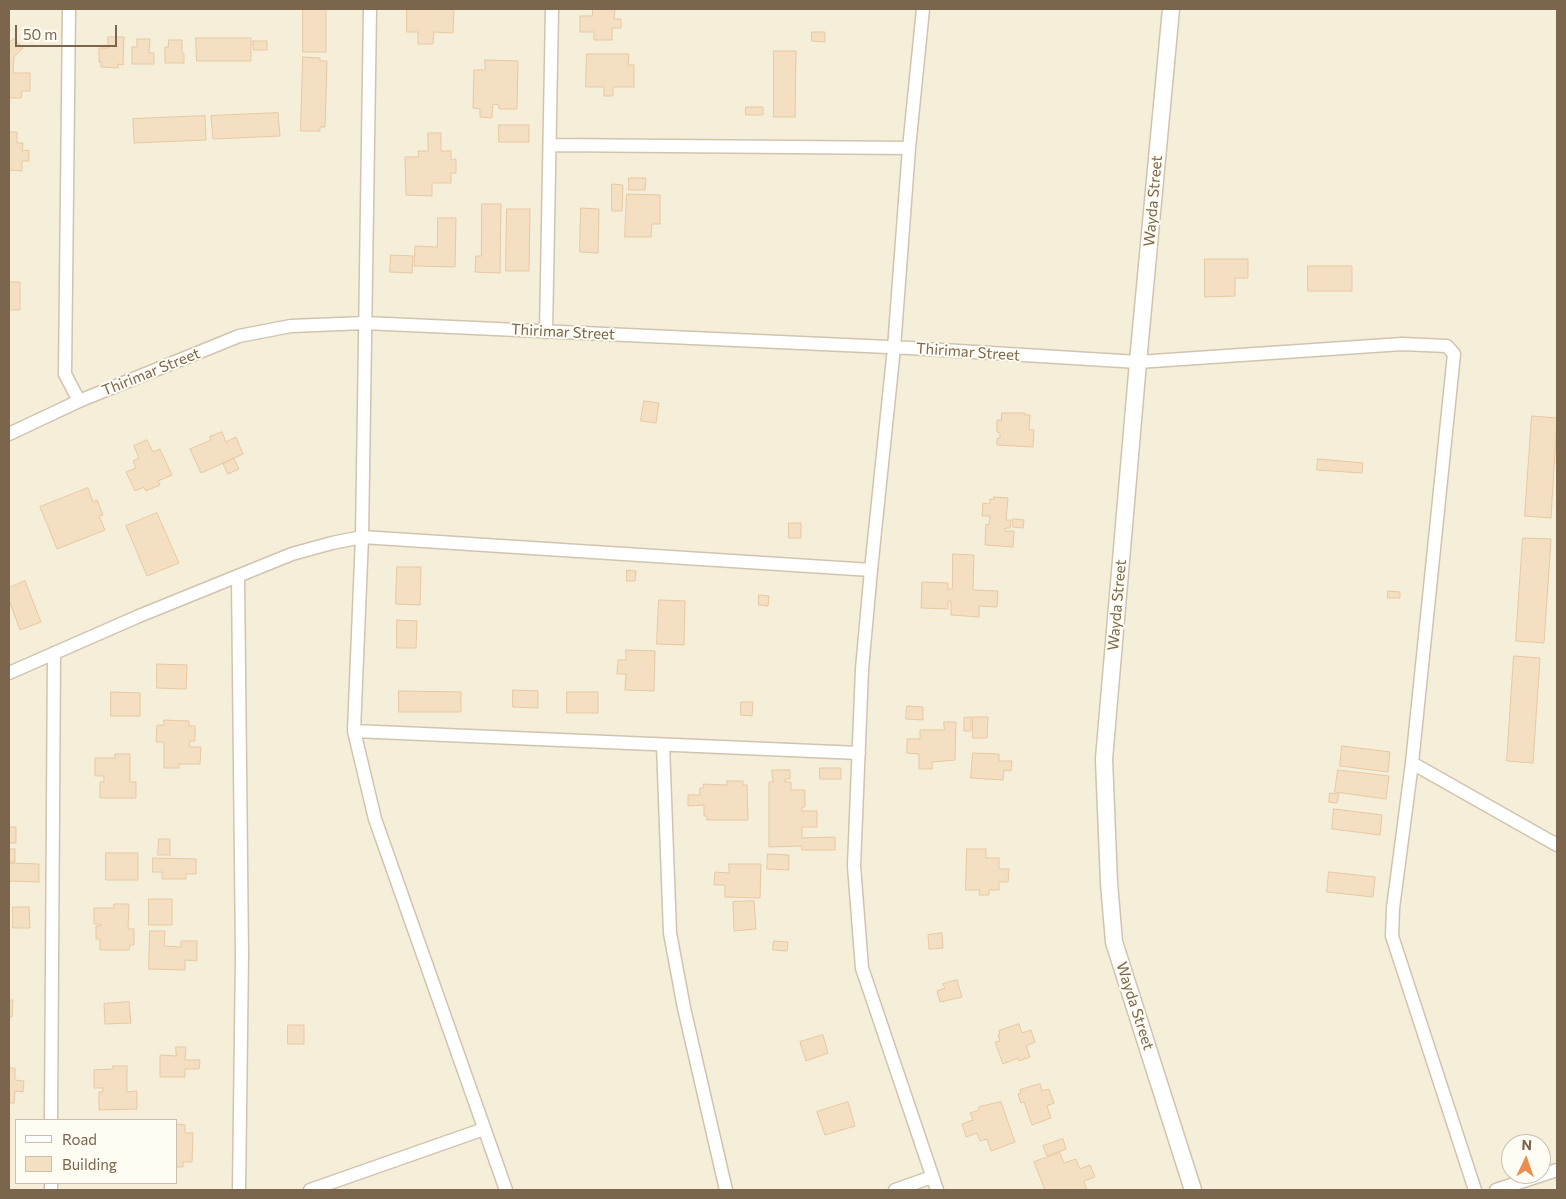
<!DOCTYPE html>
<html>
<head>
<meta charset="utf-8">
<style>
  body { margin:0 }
  #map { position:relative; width:1566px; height:1199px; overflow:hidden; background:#fdfaec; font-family:Commissioner,sans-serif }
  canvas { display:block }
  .frame { position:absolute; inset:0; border:10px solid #7b654c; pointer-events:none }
  .legend { position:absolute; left:15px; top:1119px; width:162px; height:65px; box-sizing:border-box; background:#fffcf3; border:1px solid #cac0b0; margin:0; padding:6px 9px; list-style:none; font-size:15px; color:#7b654c }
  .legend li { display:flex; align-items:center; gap:10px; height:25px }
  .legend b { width:25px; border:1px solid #cac0b0 }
  .north { position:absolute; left:1501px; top:1134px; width:50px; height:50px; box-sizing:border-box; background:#fffcf3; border:1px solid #cac0b0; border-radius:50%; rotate:3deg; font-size:14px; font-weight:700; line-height:20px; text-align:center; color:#7b654c }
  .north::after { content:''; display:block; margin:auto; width:18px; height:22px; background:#e98e4e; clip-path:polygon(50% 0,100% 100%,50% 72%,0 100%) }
  .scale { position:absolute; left:15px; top:25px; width:102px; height:22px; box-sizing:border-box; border:2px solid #7b654c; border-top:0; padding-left:6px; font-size:15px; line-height:18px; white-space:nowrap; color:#7b654c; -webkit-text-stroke:4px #fffcf3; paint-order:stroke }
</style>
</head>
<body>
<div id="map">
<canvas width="1566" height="1199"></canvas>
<div class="frame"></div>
<ul class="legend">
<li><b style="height:6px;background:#fff"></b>Road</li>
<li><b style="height:14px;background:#f4dfc2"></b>Building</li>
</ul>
<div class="north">N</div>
<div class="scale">50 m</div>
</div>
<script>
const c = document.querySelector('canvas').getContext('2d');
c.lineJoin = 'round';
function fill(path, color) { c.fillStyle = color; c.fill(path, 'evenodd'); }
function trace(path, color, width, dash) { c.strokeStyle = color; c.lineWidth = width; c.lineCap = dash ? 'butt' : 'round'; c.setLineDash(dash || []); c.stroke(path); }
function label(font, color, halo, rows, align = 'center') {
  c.font = font + ' Commissioner,sans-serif'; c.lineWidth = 4; c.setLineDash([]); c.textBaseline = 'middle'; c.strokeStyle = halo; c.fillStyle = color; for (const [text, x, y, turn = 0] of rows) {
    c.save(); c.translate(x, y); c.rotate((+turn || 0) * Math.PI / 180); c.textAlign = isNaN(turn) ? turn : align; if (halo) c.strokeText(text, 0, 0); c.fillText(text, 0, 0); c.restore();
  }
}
const residential = new Path2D(`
  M9,9H1557V1190H9ZM16,1120H176V1183H16ZM1511,1144H1541V1174H1511Z`);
const building = new Path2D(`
  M303,9H326V52H303Z
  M407,9H454L453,33L434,32L433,44H418V32H407Z
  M593,9H615L614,19H621V28H612V40H594V32H580V16H592Z
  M812,32H825V42L812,41Z
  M108,37H124L123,65L118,64V68L101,67V62H99V48H108Z
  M196,38H251V61H197Z
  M14,39L23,48L14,57L13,73H30V91H22L21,98H9V43Z
  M137,39H150L149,53H154V64H132V47H137Z
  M169,40H182V53L184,54V63H165V47H168Z
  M253,41H267V50H254Z
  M774,51H796L795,117H774Z
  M587,54H629L628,65H634V87H613V96H604V87H586Z
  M303,57L320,58V61H327L325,127H320V131H301Z
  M485,60L518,61L517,109H499V105L493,104L492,118L480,117V109L473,108L474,70H485Z
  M746,107H763V115H746Z
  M278,113L280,136L213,139L211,116Z
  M205,116L206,140L134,143L133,119Z
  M499,125H529V142H499Z
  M9,132H17V143H23L22,151L29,150V161H22V171L9,170Z
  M428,133H441V151H451V160L456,159V173H451V183H432V196L406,195L405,157H419L418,151H428Z
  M629,178H646L645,190H629Z
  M612,184L623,185L622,211H612Z
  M627,194L660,195V224H652L651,237H625Z
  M482,204H501L500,273L475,272L476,256H481Z
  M581,208L599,209L598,253L580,252Z
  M507,209H530L529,271H506Z
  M438,218H456L455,267L414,266L415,246L437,247Z
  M391,255L413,256L412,273L390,272Z
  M1205,259H1248V278H1235V296L1205,297Z
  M1308,266H1352V291H1308Z
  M9,282H20V310H9Z
  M644,401L659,403L656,423L641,421Z
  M1002,413H1025V415H1030L1029,430H1034L1033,447L997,445V438H1000V433L997,432V420H1001Z
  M1532,416L1557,418L1551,518L1525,516Z
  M222,432L226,442L236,437L243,454L201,473L190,449L211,440L210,437Z
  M147,440L153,452L160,449L172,475L158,481L160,485L146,491L144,487L135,491L126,472L136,468L133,461L139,458L134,446Z
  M234,459L239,469L228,474L223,464Z
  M1318,459L1363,463L1362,473L1317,470Z
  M88,488L93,502L97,500L103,515L99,516L105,530L57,549L40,507Z
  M994,497L1008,498L1006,520H1011L1010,528H1005V531H1014L1013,547L985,545L986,524L989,525L990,516H982L983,503L990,504V499H994Z
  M157,513L179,563L147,576L126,526Z
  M1013,519L1024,520L1023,528L1013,527Z
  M789,523H801V538H789Z
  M1523,538L1551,539L1544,643L1516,641Z
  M953,554L974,555L973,590L998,591L997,607L979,606V617L951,615V601H948V609L921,608L922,582L948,583V589H952Z
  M397,567H421L420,605L396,604Z
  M627,570L636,571L635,581H627Z
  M25,581L41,622L20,630L9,600V588Z
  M1388,591L1400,592V598H1388Z
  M759,595L769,596L768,606L759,605Z
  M659,600L685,601L684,645L657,644Z
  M397,620L417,621L416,648H397Z
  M626,650L655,651L654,691L625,690L626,674H617L618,660H626Z
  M1514,656L1540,658L1533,763L1507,761Z
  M157,664L187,665L186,689L157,688Z
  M513,690L538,691V708L513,707Z
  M399,691L461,692V712H399Z
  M111,692L140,693V716H111Z
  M567,692H598V713H567Z
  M741,702H753L752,716L741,715Z
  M907,706L923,707V720L906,719Z
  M971,717V731H964V718Z
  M973,717H988L987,738H973Z
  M164,720L189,721V726H195V741H190L189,747H201L200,764H179V768H164V742H156L157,725H164Z
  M944,722H956L955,760L932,762V769H919V754L907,753V739H920V730H944Z
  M1342,746L1390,752L1388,772L1340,766Z
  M973,753L999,754V761H1012L1011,771L1004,770L1003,780L971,778Z
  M115,754H130V782H136V798H100V782H104V776H95V758H115Z
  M820,768H841V779H820Z
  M772,770H790V779H785V782H791V790H805V807H802V811H817V827H802V838L835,837V850H802V846L769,847V782H773Z
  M1338,770L1389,776L1386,799L1335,792Z
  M727,781H743V785H747L748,820H707V816H704V805L688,806V795H700V788H704L703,784L727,785Z
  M1330,793L1339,794L1337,803L1329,802Z
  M1334,809L1382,815L1380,835L1332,829Z
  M9,827H16V843H9Z
  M159,839H170V855H158Z
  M9,849H15V862H9Z
  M967,849H986V858H999V869H1009L1008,882H999V890H989V895H979L980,890H966Z
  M106,853H138V880H106Z
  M768,854L789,855V870L767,869Z
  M153,858L196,859V874H186V879H162V872H153Z
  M9,863L39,864V882L9,881Z
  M729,864H761L760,898L725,897V885H714L715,872L729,873Z
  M1329,872L1375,877L1373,897L1327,892Z
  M149,899H172V925H149Z
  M754,901L756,929L734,931L733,902Z
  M114,904H129L128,929H134V945H130L129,950H100V939H96V926H101V924H94V908H114Z
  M13,907H29L30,928H13Z
  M150,931H165L164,946L181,947V941H197V961L185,960V970L149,969Z
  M942,933L943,948L929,949L928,935Z
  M774,941L788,942L787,951L773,950Z
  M957,980L962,997L940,1002L937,991L945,988L943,984Z
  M9,1000H13L12,1017H9Z
  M129,1002L131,1023L105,1024L104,1004Z
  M1019,1024L1022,1033L1031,1030L1035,1042L1026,1046L1030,1057L1019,1061L1018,1058L1003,1064L995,1042L1000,1041L998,1035H1000L999,1031Z
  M288,1025H304V1044H288Z
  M823,1035L828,1053L806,1061L800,1042Z
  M176,1047H186L185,1060H200L199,1069H185V1077H160V1055L176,1056Z
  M113,1066H127V1092L137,1091V1109L99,1110V1092H103V1088H94V1070L113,1069Z
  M9,1068H15V1080L24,1081L23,1092L15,1091L14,1103H9Z
  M1040,1084L1042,1091L1049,1089L1054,1103L1047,1106L1051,1118L1032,1125L1024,1102L1021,1103L1018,1094L1021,1093L1020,1090Z
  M848,1102L855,1126L825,1135L817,1112Z
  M1001,1102L1015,1142L991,1151L987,1139L980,1141L977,1133L966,1137L962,1124L973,1120L970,1113L979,1110V1107Z
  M176,1124L185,1125V1133H193L192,1162H183V1167H176Z
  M1063,1139L1066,1149L1047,1156L1043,1146Z
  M1060,1153L1064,1163L1076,1159L1080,1169L1090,1165L1095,1177L1084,1181L1087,1190H1045L1034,1162Z`);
const minor = new Path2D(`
  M69,9L65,374L79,401
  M370,9L362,537L354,731L375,819L506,1190
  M923,9L909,148L894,348L871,570L862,669L854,866L862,968L937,1190
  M550,145L909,148
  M546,332L552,9
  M9,434L79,401L239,336L291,326L365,323L910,348L1138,362L1402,344L1447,346L1454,354L1412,763L1393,908L1392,936L1475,1190
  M238,576L242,955L239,1190
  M9,673L139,616L292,554L332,543L362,537L871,570
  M354,731L859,753
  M663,745L670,933L684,1008L726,1190
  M1412,763L1557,845
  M51,1120L54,653
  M51,1190V1183
  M310,1190L484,1129
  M895,1190L932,1177
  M1496,1190L1557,1170`);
const tertiary = new Path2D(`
  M1171,9L1138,362L1104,759L1109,883L1114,942L1193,1190`);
const streetNames = [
  ["Wayda Street",1153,201,-85],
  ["Thirimar Street",563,332,3],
  ["Thirimar Street",968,352,4],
  ["Thirimar Street",151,372,-22],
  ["Wayda Street",1117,605,-85],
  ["Wayda Street",1135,1006,72]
];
fill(residential, '#f5eed9');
fill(building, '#f4dfc2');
trace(building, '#e7c9a2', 1);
trace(minor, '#d1c4af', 15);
trace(tertiary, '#d1c4af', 19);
trace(minor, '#fff', 12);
trace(tertiary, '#fff', 16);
label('15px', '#7b654c', '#fffcf3', streetNames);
</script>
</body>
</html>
